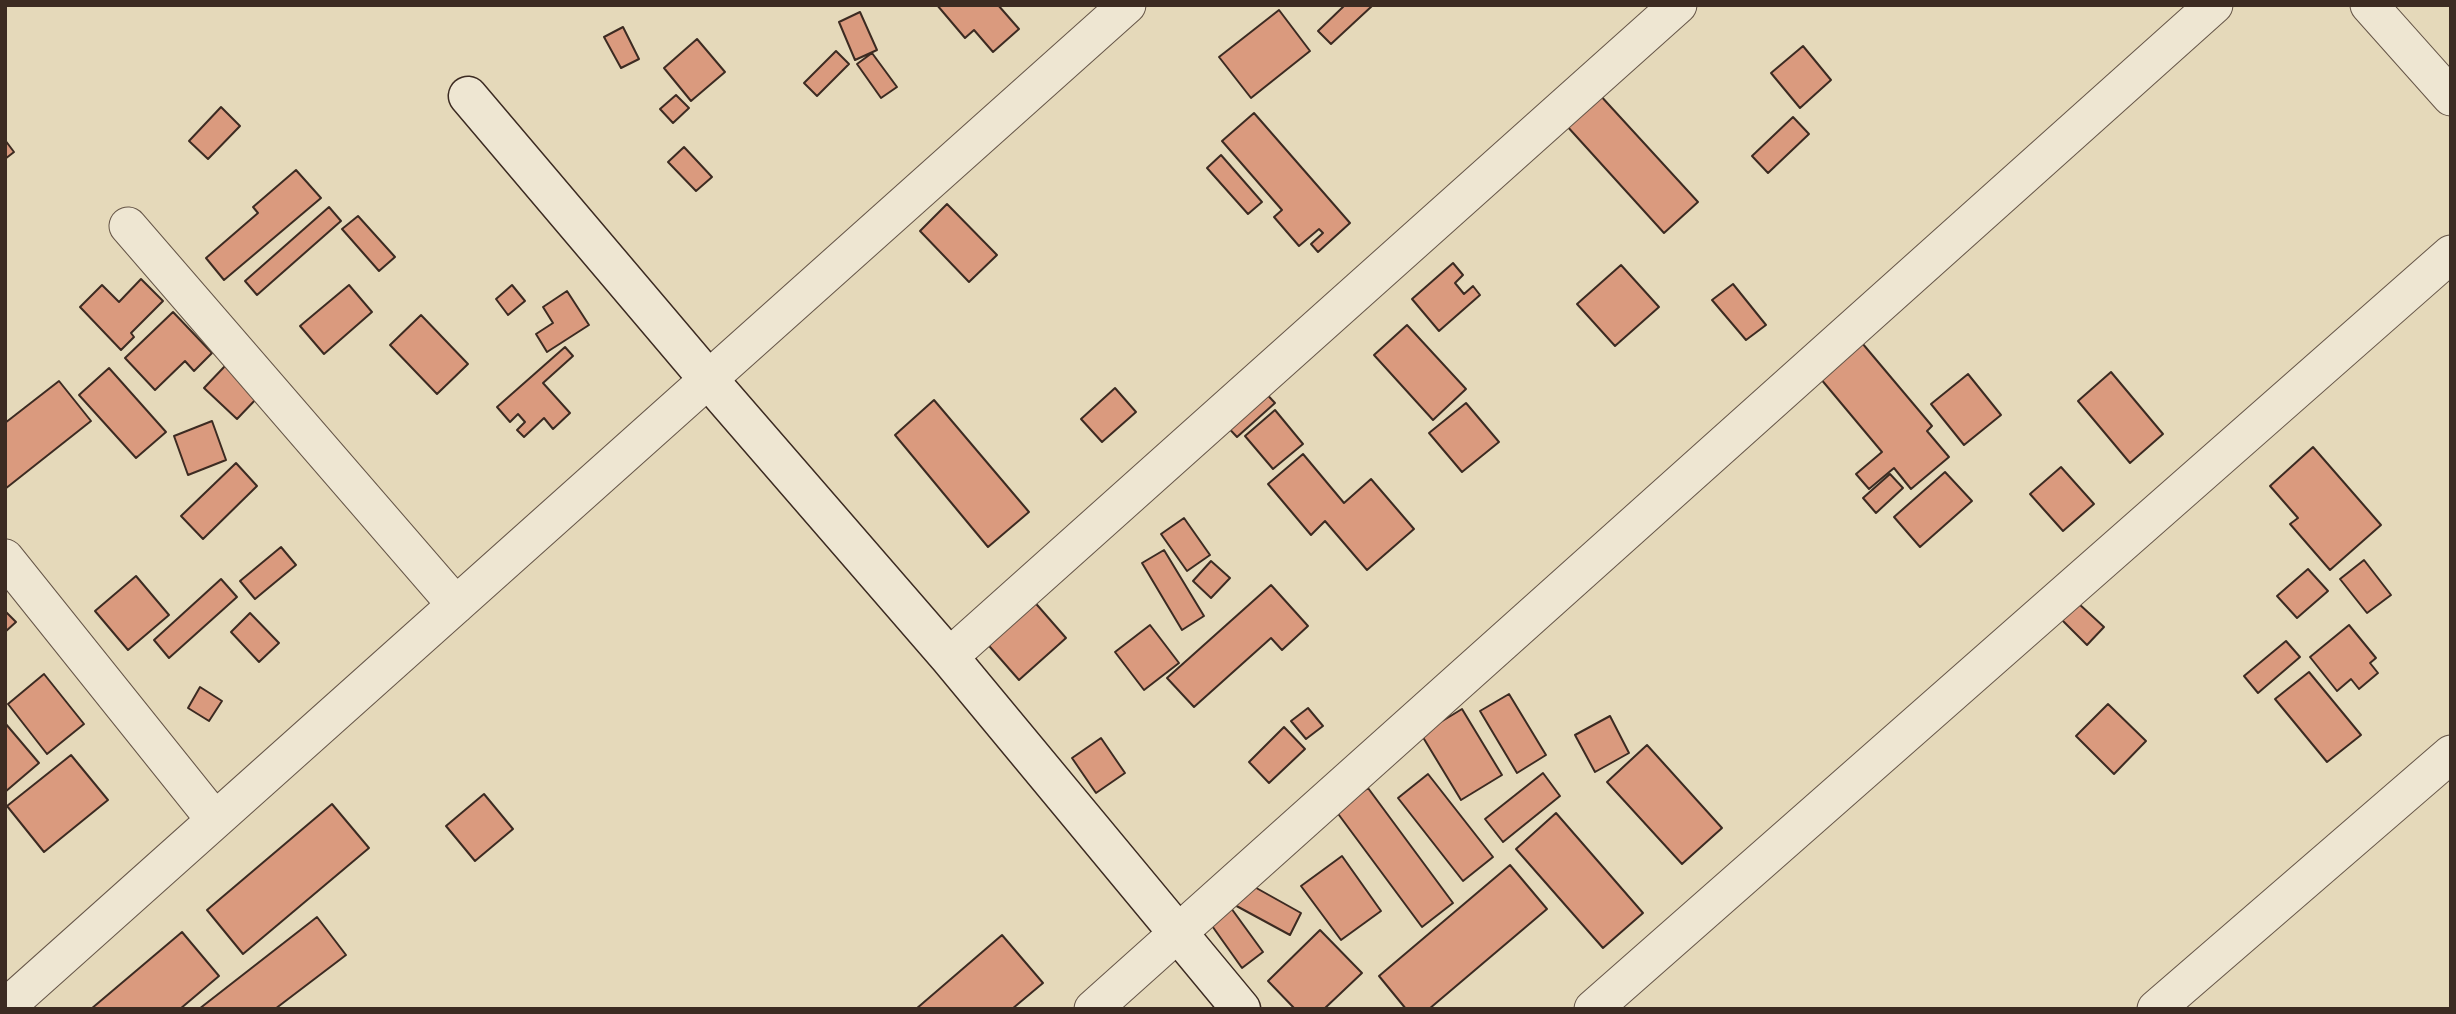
<!DOCTYPE html>
<html>
<head>
<meta charset="utf-8">
<style>
  body { margin:0 }
  #map { position:relative; width:2456px; height:1014px; overflow:hidden; background:#e5d9ba; font-family:"Libre Bodoni",serif }
  canvas { display:block }
  .frame { position:absolute; inset:0; border:7px solid #3c2b22; pointer-events:none }
</style>
</head>
<body>
<div id="map">
<canvas width="2456" height="1014"></canvas>
<div class="frame"></div>
</div>
<script>
const c = document.querySelector('canvas').getContext('2d');
c.lineJoin = 'round';
function fill(path, color) { c.fillStyle = color; c.fill(path, 'evenodd'); }
function trace(path, color, width, dash) { c.strokeStyle = color; c.lineWidth = width; c.lineCap = dash ? 'butt' : 'round'; c.setLineDash(dash || []); c.stroke(path); }
const building = new Path2D(`
  M937,5H998L1019,29L993,52L974,30L965,38Z
  M1345,5L1372,6L1331,44L1318,31Z
  M1279,10L1310,51L1251,98L1219,57Z
  M860,12L877,50L855,60L839,22Z
  M623,27L639,59L621,68L604,37Z
  M697,39L725,72L691,101L664,68Z
  M1803,46L1831,80L1800,108L1771,73Z
  M836,51L849,64L817,96L804,83Z
  M872,53L897,87L881,98L857,64Z
  M1599,94L1698,202L1664,233L1566,125Z
  M676,95L689,108L673,123L660,109Z
  M221,107L240,126L208,159L189,141Z
  M1254,113L1350,223L1318,252L1311,244L1323,233L1319,229L1299,246L1274,217L1282,210L1222,141Z
  M1793,117L1809,134L1768,173L1752,156Z
  M5,140L14,152L5,159Z
  M684,147L712,177L696,191L668,162Z
  M1221,155L1262,202L1248,214L1207,168Z
  M296,170L321,198L224,280L206,258L258,213L253,207Z
  M947,204L997,255L969,282L920,231Z
  M329,207L341,221L257,295L245,281Z
  M358,216L395,257L379,271L342,229Z
  M1453,263L1463,275L1455,283L1464,294L1473,286L1480,295L1439,331L1412,299Z
  M1621,265L1659,307L1615,346L1577,304Z
  M141,279L163,301L131,333L134,337L121,350L80,307L102,285L119,302Z
  M1733,284L1766,325L1746,340L1712,300Z
  M349,285L372,312L324,354L300,326Z
  M512,285L525,301L508,315L496,299Z
  M567,291L589,325L547,352L536,334L553,323L543,307Z
  M173,312L212,353L194,371L185,361L155,390L125,358Z
  M421,315L468,364L437,394L390,345Z
  M1407,325L1466,389L1433,420L1374,355Z
  M1857,337L1932,426L1927,431L1949,457L1911,489L1894,468L1869,489L1856,474L1882,452L1815,372Z
  M565,347L573,356L543,383L570,413L553,429L544,418L524,437L517,430L525,422L518,414L510,422L497,407Z
  M225,366L258,397L237,419L204,388Z
  M109,368L166,432L136,458L79,395Z
  M2111,372L2163,434L2130,463L2078,401Z
  M1968,374L2001,415L1964,445L1931,404Z
  M59,381L91,421L5,489V423Z
  M1258,385L1275,403L1237,437L1220,419Z
  M1115,388L1136,412L1102,442L1081,419Z
  M934,400L1029,512L988,547L895,435Z
  M1466,403L1499,442L1462,472L1429,433Z
  M1275,410L1303,444L1273,469L1245,436Z
  M212,421L226,460L188,475L174,436Z
  M2313,447L2381,525L2330,570L2290,524L2298,518L2270,486Z
  M1303,454L1344,503L1371,479L1414,529L1367,570L1325,521L1311,535L1268,484Z
  M236,463L257,486L203,539L181,516Z
  M2061,467L2094,504L2063,531L2030,494Z
  M1945,472L1972,501L1920,547L1894,517Z
  M1890,474L1903,488L1876,513L1863,498Z
  M1184,518L1210,555L1187,571L1161,534Z
  M281,547L296,565L255,599L240,581Z
  M1164,550L1204,616L1182,630L1142,563Z
  M2364,560L2391,595L2367,613L2340,579Z
  M1211,561L1230,578L1211,598L1193,581Z
  M2308,569L2328,591L2297,618L2277,596Z
  M136,576L169,615L128,650L95,611Z
  M221,579L237,597L169,658L154,640Z
  M1271,585L1308,626L1282,650L1271,638L1194,707L1167,678Z
  M1031,598L1066,638L1019,680L983,639Z
  M2078,603L2104,627L2087,645L2062,620Z
  M5,611L16,622L5,632Z
  M250,613L279,643L259,662L231,632Z
  M1150,625L1179,663L1144,690L1115,652Z
  M2349,625L2376,658L2370,663L2378,673L2359,689L2351,679L2337,691L2310,657Z
  M2286,641L2300,657L2258,693L2244,676Z
  M2309,672L2361,735L2327,762L2275,699Z
  M44,674L84,724L47,754L8,704Z
  M200,687L222,701L209,721L188,708Z
  M1509,694L1546,755L1517,773L1480,711Z
  M2108,704L2146,741L2114,774L2076,736Z
  M1308,708L1323,726L1306,739L1291,721Z
  M1462,709L1502,775L1461,800L1421,734Z
  M1610,716L1629,753L1595,772L1575,735Z
  M5,723L39,763L5,792Z
  M1284,727L1305,749L1269,783L1249,762Z
  M1101,738L1125,773L1096,793L1072,758Z
  M1647,745L1722,828L1682,864L1607,782Z
  M71,755L108,800L44,852L7,806Z
  M1543,773L1560,796L1503,842L1485,819Z
  M1428,774L1493,857L1463,881L1398,798Z
  M1368,788L1453,903L1422,927L1336,811Z
  M484,794L513,829L475,861L446,826Z
  M332,804L369,848L243,954L207,910Z
  M1556,813L1643,913L1603,948L1516,849Z
  M1342,856L1381,911L1341,940L1301,886Z
  M1510,865L1547,909L1429,1009H1406L1379,976Z
  M1242,880L1301,913L1290,935L1231,903Z
  M1231,908L1263,952L1242,968L1210,923Z
  M317,917L346,955L275,1009H199Z
  M1320,930L1362,973L1324,1009H1295L1268,981Z
  M182,932L219,976L180,1009H91Z
  M1002,935L1043,983L1012,1009H916Z`);
const street = new Path2D(`
  M2369,5L2451,97
  M128,226L456,605
  M5,558L215,820
  M949,657L1678,5
  M5,1008L1127,5
  M1093,1009L2214,5
  M1593,1009L2451,254
  M2156,1009L2451,754`);
const secondary = new Path2D(`
  M468,96L708,379L949,657L1241,1009`);
fill(building, '#da9a7e');
trace(building, '#3c2b22', 2);
trace(street, '#665648', 39);
trace(secondary, '#3c2b22', 41);
trace(street, '#eee6d2', 37);
trace(secondary, '#eee6d2', 38);
</script>
</body>
</html>
